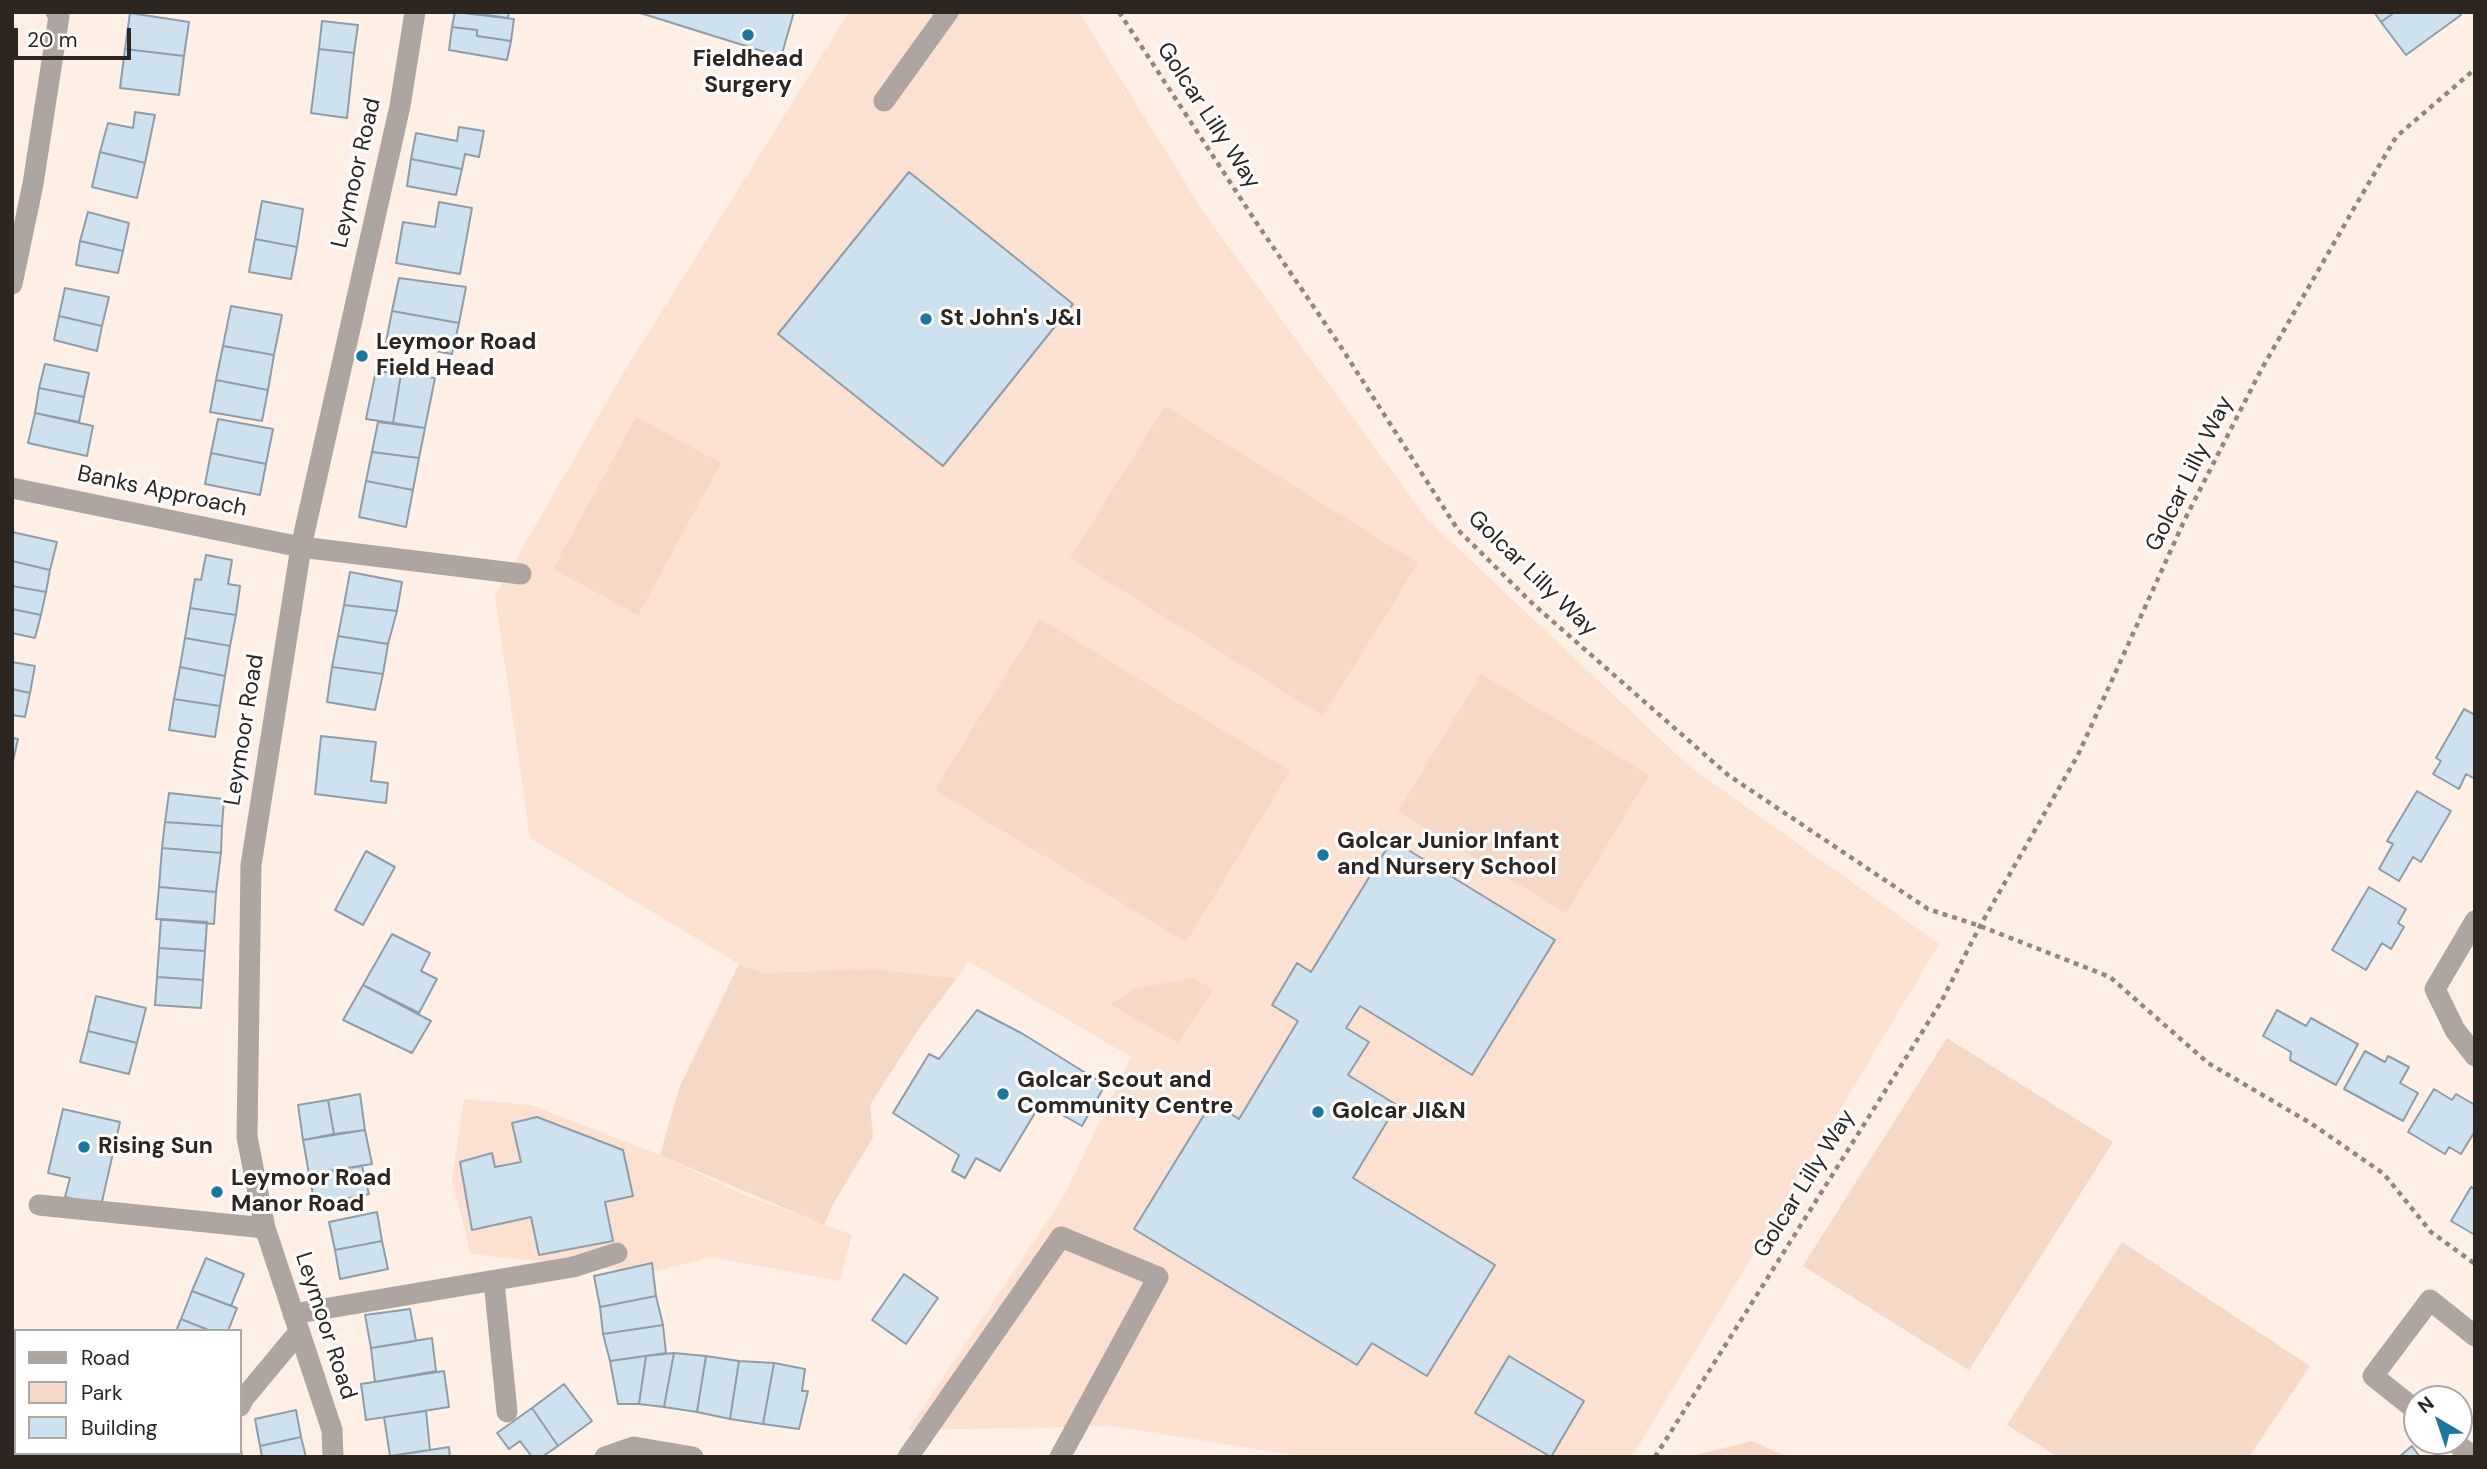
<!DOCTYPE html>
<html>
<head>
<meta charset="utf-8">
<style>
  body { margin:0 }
  #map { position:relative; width:2487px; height:1469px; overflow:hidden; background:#ffefe5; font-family:"DM Sans",sans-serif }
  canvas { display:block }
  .frame { position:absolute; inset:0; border:14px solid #2c2520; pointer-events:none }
  .legend { position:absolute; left:14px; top:1329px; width:228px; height:126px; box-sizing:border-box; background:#fff; border:2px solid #aba8a6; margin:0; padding:9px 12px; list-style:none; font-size:21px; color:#2c2520 }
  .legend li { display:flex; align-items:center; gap:14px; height:35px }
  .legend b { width:35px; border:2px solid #aba8a6 }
  .north { position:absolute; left:2403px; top:1385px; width:70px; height:70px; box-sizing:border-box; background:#fff; border:2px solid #aba8a6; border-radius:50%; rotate:321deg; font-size:19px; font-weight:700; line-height:28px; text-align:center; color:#2c2520 }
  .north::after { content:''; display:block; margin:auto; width:24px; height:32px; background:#1977a4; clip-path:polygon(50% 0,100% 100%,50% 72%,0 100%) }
  .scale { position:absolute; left:14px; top:28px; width:117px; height:32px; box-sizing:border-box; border:4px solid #2c2520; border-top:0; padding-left:9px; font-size:21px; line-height:24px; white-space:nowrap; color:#2c2520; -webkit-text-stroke:5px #fff; paint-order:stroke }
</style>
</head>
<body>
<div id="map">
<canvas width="2487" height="1469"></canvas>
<div class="frame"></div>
<ul class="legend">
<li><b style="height:9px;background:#aea5a0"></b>Road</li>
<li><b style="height:19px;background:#f6d8c6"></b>Park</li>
<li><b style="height:19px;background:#cde1ee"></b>Building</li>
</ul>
<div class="north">N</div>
<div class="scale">20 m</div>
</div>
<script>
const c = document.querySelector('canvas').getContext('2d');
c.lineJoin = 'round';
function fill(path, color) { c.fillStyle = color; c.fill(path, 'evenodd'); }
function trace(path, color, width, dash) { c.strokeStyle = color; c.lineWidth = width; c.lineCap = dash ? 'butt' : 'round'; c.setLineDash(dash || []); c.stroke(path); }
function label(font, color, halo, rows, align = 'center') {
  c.font = font + ' "DM Sans",sans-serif'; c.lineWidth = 6; c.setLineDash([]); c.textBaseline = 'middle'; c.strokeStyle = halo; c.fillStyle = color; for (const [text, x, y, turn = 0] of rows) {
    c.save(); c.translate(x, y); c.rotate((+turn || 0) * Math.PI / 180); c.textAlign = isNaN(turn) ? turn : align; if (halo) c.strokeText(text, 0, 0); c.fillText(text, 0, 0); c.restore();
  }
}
const built = new Path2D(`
  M849,12H1079L1204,213L1427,519L1690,767L1939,944L1632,1457H1305L1113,1426L908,1430L1064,1196L1131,1057L968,961L957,978L873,969L763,973L739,964L530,838L495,596L622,375Z
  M464,1099L531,1105L660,1155L740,1193L852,1235L840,1281L712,1257L648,1273L471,1254L452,1180Z`);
const green = new Path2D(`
  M1165,406L1418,563L1323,716L1070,558Z
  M636,417L721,463L638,615L553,569Z
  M1040,619L1290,771L1186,942L935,790Z
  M1481,674L1649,775L1566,913L1398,812Z
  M739,964L763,973L873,969L957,978L920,1027L870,1105L873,1137L832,1206L824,1225L660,1155L679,1088Z
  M1193,978L1213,989L1178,1043L1111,1005L1133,989Z
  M1947,1038L2113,1142L1969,1370L1803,1266Z
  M2122,1242L2310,1366L2249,1457H2058L2007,1425Z
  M1753,1441L1787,1457H1691V1456Z`);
const building = new Path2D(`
  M455,12L514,19L511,41L477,36V30L452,27Z
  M466,12H509L508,18Z
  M637,12H794L781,57Z
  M2374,12H2395L2381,22Z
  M2395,12H2459L2461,15L2406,55L2381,22Z
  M130,13L189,22L184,56L125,49Z
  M322,21L358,25L354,53L319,49Z
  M452,27L477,30V36L511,41L507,60L449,50Z
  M125,49L184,56L179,95L120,88Z
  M319,49L354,53L347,118L311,113Z
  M135,112L155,115L145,163L100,152L108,123L133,128Z
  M459,127L484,131L479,157L465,154L462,169L411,159L416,133L457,141Z
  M100,152L145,163L137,198L92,187Z
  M411,159L462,169L456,195L407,186Z
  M909,172L1073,304L943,466L778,334Z
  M262,201L303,209L297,247L255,239Z
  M439,202L472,208L460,274L396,263L403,222L435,227Z
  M88,212L129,223L123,251L80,241Z
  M255,239L297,247L291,279L249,272Z
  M80,241L123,251L118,273L76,265Z
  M399,278L466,287L459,323L392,311Z
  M65,288L109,297L102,326L59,316Z
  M231,306L282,315L274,355L223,346Z
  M392,311L459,323L452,354L386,342Z
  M59,316L102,326L97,351L54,340Z
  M223,346L274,355L268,390L216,380Z
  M45,364L89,373L84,397L39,388Z
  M376,371L401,374L393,423L366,419Z
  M401,374L435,378L425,428L393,423Z
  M216,380L268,390L262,421L210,412Z
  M39,388L84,397L79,422L35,413Z
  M35,413L93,426L87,456L28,443Z
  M218,419L273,429L266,464L211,453Z
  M378,422L425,428L419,458L372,452Z
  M372,452L419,458L413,490L366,481Z
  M211,453L266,464L260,495L205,484Z
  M366,481L413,490L406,527L359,517Z
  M12,532L57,542L50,570L12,561Z
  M206,555L232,560L228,584L240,586L236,615L190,608L195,579L201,580Z
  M12,561L50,570L46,592L12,586Z
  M350,572L402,582L397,611L344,605Z
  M12,586L46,592L41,615L12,609Z
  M344,605L397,611L388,644L338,636Z
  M190,608L236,615L230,646L185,638Z
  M12,609L41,615L35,638L12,633Z
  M338,636L388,644L383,674L332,667Z
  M185,638L230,646L225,676L180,667Z
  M12,662L35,666L30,693L12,689Z
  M180,667L225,676L220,706L174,699Z
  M332,667L383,674L375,710L327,702Z
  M12,689L30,693L25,717L12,715Z
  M174,699L220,706L215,737L169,730Z
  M2464,709L2475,715V779L2466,774L2459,789L2433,774L2441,761L2436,758Z
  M321,736L376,742L371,781L388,783L386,803L315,794Z
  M12,738L18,739L12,765Z
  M2417,791L2451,811L2421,862L2413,857L2399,881L2379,869L2393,844L2387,841Z
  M169,793L224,799L222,826L165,822Z
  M165,822L222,826L221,853L162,848Z
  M1392,840L1555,940L1472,1075L1360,1006L1346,1028L1369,1042L1348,1075L1397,1105L1353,1178L1495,1265L1427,1376L1372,1343L1357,1365L1134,1229L1212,1102L1239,1119L1298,1021L1272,1005L1297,963L1311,972Z
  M162,848L221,853L216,892L159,887Z
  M366,851L395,867L363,925L335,910Z
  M159,887L216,892L214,924L156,919Z
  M2369,887L2406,909L2398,923L2404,927L2391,949L2382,943L2366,970L2332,950Z
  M161,919L207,922L205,951L159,948Z
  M392,934L430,953L421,971L437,979L419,1013L363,985Z
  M159,948L205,951L203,980L157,977Z
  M157,977L203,980L201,1008L155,1005Z
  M363,985L431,1021L412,1053L343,1020Z
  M96,996L146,1008L137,1043L88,1031Z
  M977,1010L1023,1034L1105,1085L1082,1126L1041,1103L1000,1171L976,1158L965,1178L952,1171L959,1155L893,1113L929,1054L939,1059Z
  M2277,1010L2306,1026L2311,1018L2358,1044L2336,1085L2290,1060L2291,1052L2263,1036Z
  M88,1031L137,1043L129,1074L80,1062Z
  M2365,1051L2385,1062L2388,1056L2409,1067L2400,1083L2418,1093L2403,1121L2344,1089Z
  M2434,1089L2452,1100L2456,1094L2475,1105V1131L2461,1154L2449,1147L2445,1154L2408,1132Z
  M360,1094L365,1130L334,1134L328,1100Z
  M328,1100L334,1134L303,1140L298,1105Z
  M63,1109L120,1122L101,1206L65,1197L70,1178L48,1173Z
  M537,1117L623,1150L633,1196L605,1202L613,1241L539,1255L531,1217L472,1230L460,1162L492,1153L495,1167L521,1162L512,1123Z
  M365,1130L372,1164L309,1174L303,1140Z
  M362,1166L369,1194L315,1205L309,1174Z
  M2471,1187L2475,1189V1235L2451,1221Z
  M377,1212L382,1241L335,1250L329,1222Z
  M382,1241L388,1269L340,1279L335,1250Z
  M206,1258L244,1274L231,1306L192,1291Z
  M652,1263L656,1296L600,1307L594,1276Z
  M904,1274L938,1298L906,1344L872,1320Z
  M192,1291L237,1308L228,1331H211L181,1319Z
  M656,1296L663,1325L603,1334L600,1307Z
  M410,1309L416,1341L371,1348L365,1315Z
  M181,1319L211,1331H176Z
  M663,1325L666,1353L610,1361L603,1334Z
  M432,1338L436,1371L375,1382L371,1348Z
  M674,1353L706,1356L697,1412L664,1407Z
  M674,1353L664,1407L639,1404L646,1356Z
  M646,1356L639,1404H618L610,1361Z
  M706,1356L739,1361L730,1419L697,1412Z
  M1509,1356L1584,1401L1551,1457L1475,1413Z
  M739,1361L774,1363L763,1424L730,1419Z
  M774,1363L805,1369L802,1391H808L799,1429L763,1424Z
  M444,1371L449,1407L366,1420L361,1384Z
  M564,1384L592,1421L558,1446L532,1408Z
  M532,1408L558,1446L542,1457H532L520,1441L509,1449L497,1433Z
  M296,1410L301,1437L260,1446L255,1419Z
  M426,1411L430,1450L390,1456L384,1417Z
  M301,1437L306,1457H262L260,1446Z
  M2412,1446L2420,1457H2399Z
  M449,1447L450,1457H390V1456Z`);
const path = new Path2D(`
  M1119,12L1256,222L1341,347L1458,530L1533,604L1728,775L1928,909L1980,926L2110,977L2208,1063L2312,1124L2384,1174L2431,1232L2475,1264
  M1655,1457L1941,1002L1980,926L2078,755L2185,519L2261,370L2353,210L2396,137L2475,69`);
const minor = new Path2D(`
  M884,101L948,12
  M12,284L33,184L59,16L56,12
  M12,488L301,547L521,574
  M2475,921L2435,989L2455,1030L2475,1056
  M39,1205L265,1228
  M494,1281L507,1412
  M293,1314L573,1267L617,1253
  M240,1406L244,1398L299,1332
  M2417,1411L2373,1376L2430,1300L2475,1336
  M2453,1441L2473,1457
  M232,1453L233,1457
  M333,1457L332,1430L265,1228L247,1137L251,865L301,547L400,106L415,12
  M605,1457L634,1447L693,1457
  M908,1457L1061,1237L1158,1277L1060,1457`);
const markers = [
  [748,35,7,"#1977a4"],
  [926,319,7,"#1977a4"],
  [362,356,7,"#1977a4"],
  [1323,855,7,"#1977a4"],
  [1003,1094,7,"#1977a4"],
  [1318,1112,7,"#1977a4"],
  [84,1147,7,"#1977a4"],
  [217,1192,7,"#1977a4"]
];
const poiNames = [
  ["Fieldhead",748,60,"center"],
  ["Surgery",748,86,"center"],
  ["St John's J&I",940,319],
  ["Leymoor Road",376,343],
  ["Field Head",376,369],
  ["Golcar Junior Infant",1337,842],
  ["and Nursery School",1337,868],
  ["Golcar Scout and",1017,1081],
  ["Community Centre",1017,1107],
  ["Golcar JI&N",1332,1112],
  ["Rising Sun",98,1147],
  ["Leymoor Road",231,1179],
  ["Manor Road",231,1205]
];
const streetNames = [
  ["Golcar Lilly Way",1208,116,57],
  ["Leymoor Road",357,173,-77],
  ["Golcar Lilly Way",2190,474,-64],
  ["Banks Approach",162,492,12],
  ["Golcar Lilly Way",1532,574,44],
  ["Leymoor Road",245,730,-81],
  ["Golcar Lilly Way",1805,1184,-58],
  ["Leymoor Road",325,1326,72]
];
fill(built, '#fce1d0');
fill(green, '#f6d8c6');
fill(building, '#cde1ee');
trace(building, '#8c9eaa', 2);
trace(path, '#928780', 4.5, [5, 5]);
trace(minor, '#aea5a0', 21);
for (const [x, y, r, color] of markers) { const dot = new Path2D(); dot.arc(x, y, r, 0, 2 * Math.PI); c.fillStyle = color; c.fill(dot); trace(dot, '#fff', 2.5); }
label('bold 23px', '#2c2520', '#fff', poiNames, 'left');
label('23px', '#2c2520', '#fff', streetNames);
</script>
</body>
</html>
